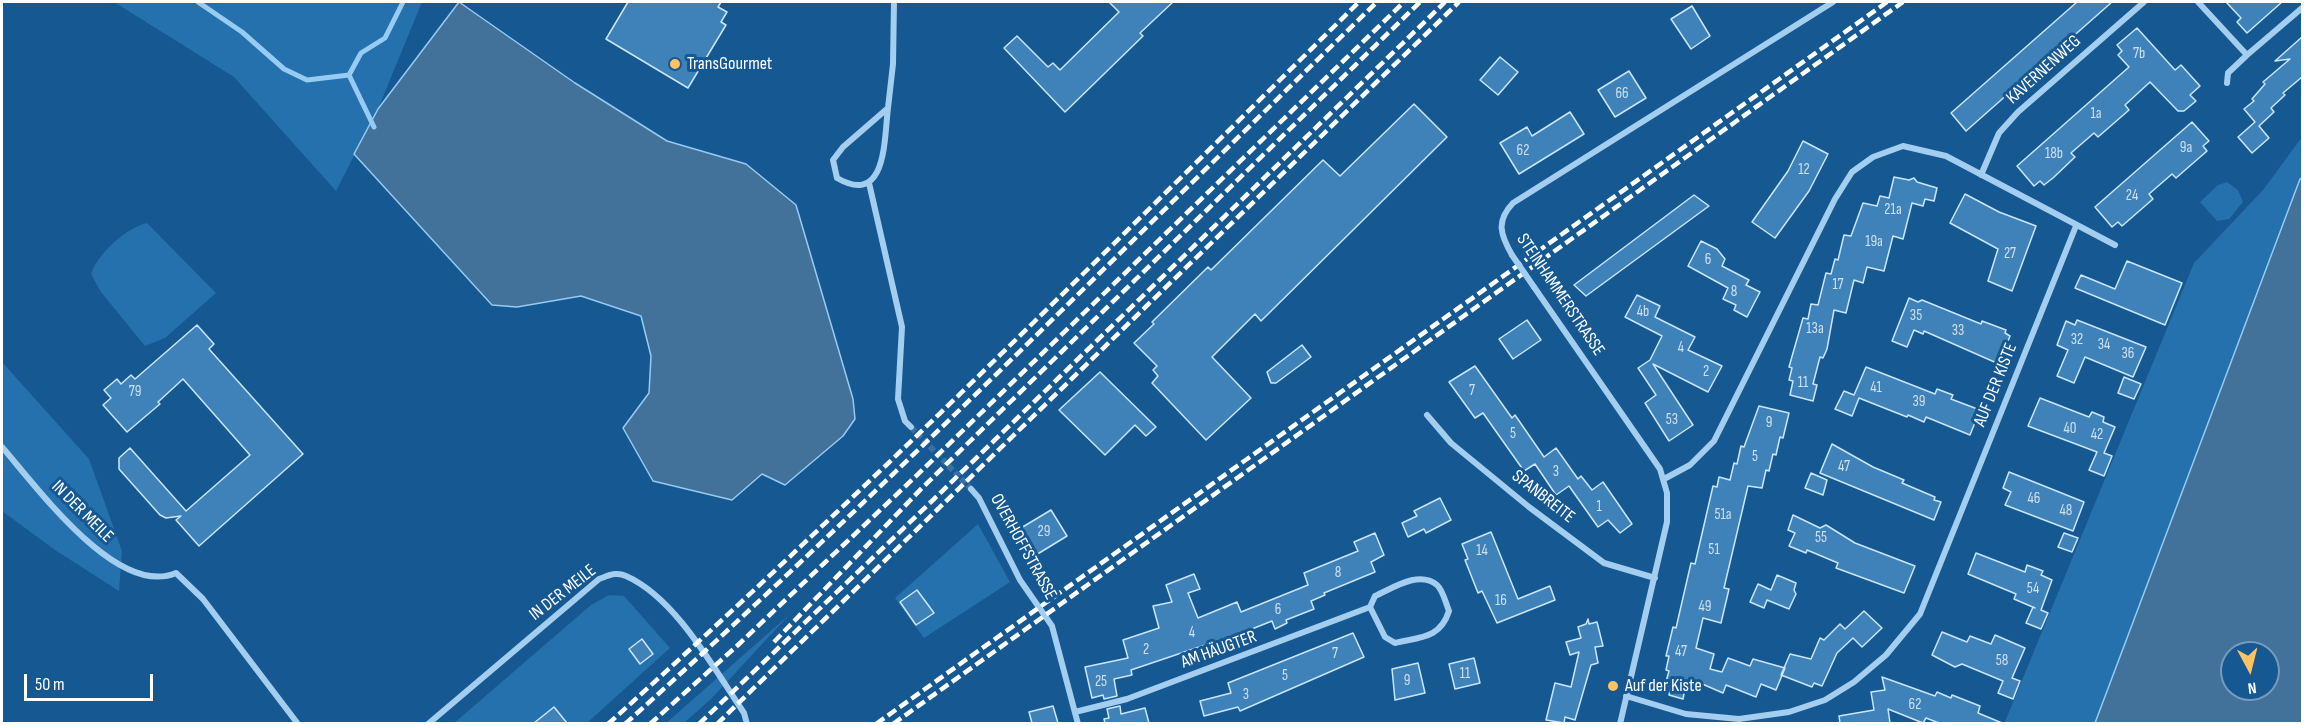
<!DOCTYPE html>
<html>
<head>
<meta charset="utf-8">
<style>
  body { margin:0 }
  #map { position:relative; width:2304px; height:725px; overflow:hidden; background:#165891; font-family:"Sofia Sans Condensed",sans-serif }
  canvas { display:block }
  .frame { position:absolute; inset:0; border:3px solid #fff; pointer-events:none }
  .north { position:absolute; left:2220px; top:641px; width:60px; height:60px; box-sizing:border-box; background:#165891; border:2px solid #739bbd; border-radius:50%; rotate:173deg; font-size:16px; font-weight:700; line-height:24px; text-align:center; color:#fff }
  .north::after { content:''; display:block; margin:auto; width:21px; height:27px; background:#ffc263; clip-path:polygon(50% 0,100% 100%,50% 72%,0 100%) }
  .scale { position:absolute; left:24px; top:674px; width:129px; height:27px; box-sizing:border-box; border:3px solid #fff; border-top:0; padding-left:8px; font-size:18px; line-height:21px; white-space:nowrap; color:#fff; -webkit-text-stroke:4px #165891; paint-order:stroke }
</style>
</head>
<body>
<div id="map">
<canvas width="2304" height="725"></canvas>
<div class="frame"></div>
<div class="north">N</div>
<div class="scale">50 m</div>
</div>
<script>
const c = document.querySelector('canvas').getContext('2d');
c.lineJoin = 'round';
function fill(path, color) { c.fillStyle = color; c.fill(path, 'evenodd'); }
function trace(path, color, width, dash) { c.strokeStyle = color; c.lineWidth = width; c.lineCap = dash ? 'butt' : 'round'; c.setLineDash(dash || []); c.stroke(path); }
function label(font, color, halo, rows, align = 'center') {
  c.font = font + ' "Sofia Sans Condensed",sans-serif'; c.lineWidth = 6; c.setLineDash([]); c.textBaseline = 'middle'; c.strokeStyle = halo; c.fillStyle = color; for (const [text, x, y, turn = 0] of rows) {
    c.save(); c.translate(x, y); c.rotate((+turn || 0) * Math.PI / 180); c.textAlign = isNaN(turn) ? turn : align; if (halo) c.strokeText(text, 0, 0); c.fillText(text, 0, 0); c.restore();
  }
}
const green = new Path2D(`
  M114,2H422L378,109L336,191L234,77Z
  M2302,137V178L2300,179L2095,723L2004,724L2194,263L2263,190Z
  M2227,182L2238,190L2243,202L2229,219L2217,221L2200,202L2218,185Z
  M147,223L216,293L165,338L145,346L101,292L91,274C98,253 126,228 147,223Z
  M2,362L89,459L122,551L119,591L55,550L2,511Z
  M978,524L1010,582L924,638L895,598Z
  M609,595L624,596L670,648L587,723L453,724L591,605Z
  M790,614L712,698L684,723L665,724Z`);
const water = new Path2D(`
  M459,2L575,83L667,141L746,164L796,205L853,399L855,419L843,436L785,485L762,474L732,500L653,481L623,428L649,393L651,356L641,316L581,296L517,307L492,305L354,154L378,109Z
  M2302,178V723H2095L2300,179ZM2232,653H2268V689H2232Z`);
const stream = new Path2D(`
  M198,2L242,32L284,69L307,80L349,75
  M349,75L374,127
  M349,75L361,53L385,38L403,2`);
const building = new Path2D(`
  M628,2H721L718,7L727,12L721,22L726,25L688,88L606,39Z
  M1109,2H1173L1140,33L1143,36L1065,112L1004,48L1017,36L1048,67L1053,63L1060,70L1119,12Z
  M2077,2H2112L1966,131L1951,113Z
  M2226,2H2282L2247,33L2237,22L2241,18Z
  M1692,6L1710,36L1691,49L1671,19Z
  M2137,28L2175,70L2181,65L2200,86L2190,95L2196,101L2184,111H2178L2150,82L2125,105L2129,110L2098,137L2094,133L2071,153L2075,157L2053,178L2044,185L2040,181L2034,186L2017,166L2129,67L2118,55L2122,51L2117,45Z
  M2302,37V77L2283,93L2285,95L2271,108L2274,112L2259,126L2269,138L2252,153L2238,137L2255,122L2244,109L2254,101L2252,99L2265,84L2263,82L2290,59L2275,61Z
  M1500,57L1518,72L1498,95L1480,80Z
  M1629,71L1646,98L1615,117L1598,90Z
  M1414,104L1447,137L1261,321L1255,314L1212,357L1251,398L1206,440L1152,383L1158,376L1153,370L1157,366L1134,343L1154,324L1152,322L1208,267L1211,270L1323,160L1340,176Z
  M1570,112L1584,134L1519,174L1500,143L1527,127L1532,136Z
  M2192,122L2209,141L2203,146L2207,151L2176,178L2172,174L2149,194L2153,199L2122,226L2118,222L2112,227L2095,207Z
  M1803,141L1828,154L1809,191L1775,238L1752,222L1788,171Z
  M1894,177L1909,180L1914,178L1917,182L1937,188L1934,201L1925,199L1923,206L1912,203L1903,239L1893,236L1884,271L1867,267L1863,283L1854,280L1846,313L1834,310L1827,349L1823,358L1820,357L1813,384L1817,385L1813,401L1790,395L1793,381L1789,380L1792,368L1789,367L1803,318L1808,319L1811,304L1818,305L1826,273L1831,274L1835,259L1838,260L1844,235L1851,236L1863,203L1877,206L1880,196L1889,198Z
  M1965,194L1999,212L2036,226L2012,291L1988,281L1998,249L1950,223Z
  M1694,195L1709,206L1586,296L1574,285Z
  M1701,241L1717,249L1725,259L1722,266L1749,280L1746,285L1760,292L1747,317L1734,310L1736,305L1723,299L1728,288L1688,266Z
  M2127,261L2182,283L2165,325L2075,288L2081,275L2115,289Z
  M1637,295L1660,306L1655,317L1695,337L1688,350L1722,366L1708,392L1653,364L1693,425L1669,441L1645,403L1656,395L1638,368L1650,360L1662,336L1625,317Z
  M1909,298L1918,302L1922,300L1981,324L1982,321L2006,330L2005,333L2010,336L1999,364L1924,331L1923,334L1914,330L1907,347L1892,341Z
  M1527,320L1541,340L1513,359L1499,339Z
  M2077,320L2146,347L2133,377L2085,357L2074,383L2057,376L2068,350L2057,345L2066,321L2075,325Z
  M197,325L214,344L209,349L303,454L199,546L176,520L181,516L166,518L160,515L119,469V458L130,448L186,511L250,455L183,379L158,402L160,404L127,432L103,405L111,398L104,390L117,379L121,384L131,375L135,379Z
  M1302,345L1311,357L1276,383H1271L1267,372Z
  M1475,366L1512,418L1515,415L1544,457L1556,448L1578,479L1581,476L1592,490L1603,482L1632,524L1620,533L1608,520L1598,527L1569,486L1556,495L1535,464L1524,471L1483,413L1475,418L1449,382Z
  M1866,367L1935,394L1937,389L1953,395L1951,399L1980,410L1970,435L1926,417L1924,422L1908,415L1907,417L1859,398L1852,416L1835,409L1844,391L1854,395Z
  M1100,372L1156,427L1146,436L1135,425L1105,455L1059,410Z
  M2124,377L2141,384L2134,399L2118,393Z
  M2040,398L2089,417L2092,412L2104,417L2103,422L2115,427L2104,453L2112,456L2104,476L2089,470L2097,452L2028,426Z
  M1759,406L1789,413L1783,438L1780,437L1776,455L1773,454L1769,471L1766,470L1762,488L1748,486L1724,588L1729,589L1721,623L1703,618L1696,648L1714,654L1710,669L1722,672L1728,658L1750,666L1753,659L1785,668L1776,690L1761,684L1756,697L1726,685L1723,693L1693,680L1691,691L1685,689L1683,699L1669,695L1671,686L1665,685L1669,671L1666,670L1669,656H1666L1673,627L1676,628L1691,563L1695,564L1713,486L1717,487L1719,477L1730,480L1734,463L1737,464L1741,446L1744,447Z
  M1832,444L1873,467L1904,480L1902,483L1935,497L1934,500L1941,502L1934,520L1820,473Z
  M2009,472L2084,502L2073,531L2005,505L2011,492L2003,488Z
  M1811,473L1827,480L1823,495L1805,488Z
  M1440,498L1451,520L1426,533L1424,529L1408,537L1402,523L1417,516L1414,511Z
  M1051,510L1067,536L1036,555L1021,528Z
  M1793,515L1820,528L1826,525L1855,543L1915,566L1904,593L1836,568L1838,563L1807,550L1806,553L1789,546L1795,533L1788,530Z
  M1491,532L1518,599L1550,586L1555,600L1497,623L1482,591L1478,593L1465,560L1468,559L1462,544Z
  M1375,533L1384,555L1371,562L1375,572L1324,593L1325,595L1311,601L1314,609L1286,620L1287,623L1275,629L1272,621L1209,646L1208,644L1131,670L1132,675L1114,679L1117,696L1104,699L1103,695L1092,698L1085,667L1128,658L1123,640L1159,628L1153,606L1172,602L1166,585L1194,574L1200,589L1188,593L1198,618L1237,602L1241,612L1308,585L1304,573L1358,551L1354,542Z
  M2064,533L2078,538L2072,552L2058,547Z
  M1976,553L2025,572L2027,565L2043,571L2041,575L2052,580L2041,610L2048,613L2041,629L2026,623L2033,607L2035,608L2014,599L2016,594L1968,574Z
  M1777,575L1796,583L1794,590L1796,594L1789,609L1767,600L1764,608L1750,602L1758,584L1771,590Z
  M917,590L934,613L916,625L900,602Z
  M1864,611L1882,628L1862,647L1853,638L1837,653L1822,686L1814,683L1812,687L1781,675L1790,654L1811,659L1820,638L1824,640L1840,624L1845,629Z
  M1588,619L1589,624L1597,622L1603,646L1595,647L1598,663L1591,665L1575,720L1565,717L1564,723L1546,720L1555,683L1571,687L1579,652L1570,655L1566,642L1581,638L1578,627L1586,624Z
  M1942,632L1967,642L1970,636L1991,644L1995,635L2025,648L2012,678L2020,681L2013,699L1998,693L2003,681L1962,664L1955,667L1932,655Z
  M1353,633L1364,657L1240,711L1238,707L1204,716L1200,701L1231,693L1228,683Z
  M642,639L653,654L640,664L629,649Z
  M1474,658L1480,683L1455,689L1449,664Z
  M1418,663L1425,693L1395,700L1392,669Z
  M1882,677L1935,696L1937,692L1951,698L1952,695L1980,706L1978,713L2002,723H1939L1926,718L1923,723L1888,709L1890,723H1840L1839,716L1874,710L1871,692L1885,690Z
  M1053,706L1058,723H1032L1029,712Z
  M1120,706L1121,714L1145,708L1149,723H1105L1104,719L1109,718L1107,709Z
  M554,707L567,723H534Z`);
const minorTunnel = new Path2D(`
  M911,427L971,489`);
const minor = new Path2D(`
  M2198,2L2247,55L2302,8
  M2227,83L2228,73L2247,55
  M888,108C884,139 887,207 837,178L833,160L843,147Z
  M888,108L893,64L894,2
  M1981,175L1999,133L2018,112L2144,2
  M869,183L902,327L898,399L905,421L911,427
  M1512,255C1500,234 1496,221 1513,203L1833,2
  M1534,287L1660,469L1667,493V522L1620,724
  M1427,415L1451,443L1529,507L1604,563L1655,578
  M2,447C37,487 117,598 176,573L203,599L298,724
  M1664,479L1690,465L1714,441L1835,199L1852,172L1873,157L1903,146L1946,156L2115,245
  M971,489L979,498L1020,580L1052,626L1078,724
  M1626,696L1686,714L1739,719L1789,712L1825,700L1854,682L1886,655L1920,614L2076,226
  M1075,712L1127,699L1370,607L1385,637L1395,643C1420,637 1440,639 1449,611C1446,604 1443,590 1437,585C1419,570 1393,588 1375,596L1370,607
  M428,724L599,579C608,576 616,571 626,576C676,598 714,669 744,713L747,724`);
const rail = new Path2D(`
  M774,642L922,488L1420,2
  M608,724C866,492 1112,245 1359,2
  M625,724C884,491 1128,243 1377,2
  M650,724L738,645L914,478L1404,2
  M699,724L932,501L1445,2
  M717,724L1459,2
  M876,724L1887,2
  M893,724L1903,2`);
const minorBridge = new Path2D(`
  M1512,255L1534,287`);
const markers = [
  [675,64,6,"#ffc263"],
  [1613,686,6,"#ffc263"]
];
const numberNames = [
  ["7b",2139,54],
  ["66",1622,94],
  ["1a",2096,114],
  ["9a",2186,148],
  ["62",1523,151],
  ["18b",2054,154],
  ["12",1804,170],
  ["24",2132,196],
  ["21a",1893,210],
  ["19a",1874,242],
  ["27",2010,254],
  ["6",1708,260],
  ["17",1838,285],
  ["8",1734,292],
  ["4b",1643,312],
  ["35",1916,316],
  ["13a",1815,329],
  ["33",1958,331],
  ["32",2077,340],
  ["34",2104,345],
  ["4",1681,348],
  ["36",2128,354],
  ["2",1706,372],
  ["11",1803,383],
  ["41",1876,388],
  ["7",1472,391],
  ["79",135,392],
  ["39",1919,402],
  ["53",1672,420],
  ["9",1769,423],
  ["40",2070,429],
  ["5",1513,434],
  ["42",2097,435],
  ["5",1755,457],
  ["47",1844,467],
  ["3",1556,472],
  ["46",2034,499],
  ["1",1599,507],
  ["48",2066,511],
  ["51a",1723,515],
  ["29",1044,532],
  ["55",1821,538],
  ["51",1714,550],
  ["14",1482,551],
  ["8",1338,573],
  ["54",2033,589],
  ["16",1501,601],
  ["49",1705,607],
  ["6",1278,610],
  ["4",1192,633],
  ["2",1146,650],
  ["47",1681,652],
  ["7",1335,654],
  ["58",2002,661],
  ["11",1465,674],
  ["5",1285,676],
  ["9",1407,681],
  ["25",1101,682],
  ["3",1246,695],
  ["62",1915,705]
];
const poiNames = [
  ["TransGourmet",687,64],
  ["Auf der Kiste",1625,686]
];
const streetNames = [
  ["KAVERNENWEG",2044,70,-42],
  ["STEINHAMMERSTRASSE",1560,295,56],
  ["AUF DER KISTE",1996,385,-68],
  ["SPANBREITE",1543,497,38],
  ["IN DER MEILE",82,512,45],
  ["OVERHOFFSTRASSE",1023,547,61],
  ["IN DER MEILE",563,593,-38],
  ["AM HÄUGTER",1219,650,-20]
];
fill(green, '#2571ad');
fill(water, '#42719a');
trace(water, '#96cbf3', 1.5);
trace(stream, '#96cbf3', 5);
fill(building, '#3e82b9');
trace(building, '#cae6fc', 1.5);
trace(minorTunnel, '#3971a2', 6, [6, 3]);
trace(minor, '#a3cef0', 6);
trace(rail, '#fff', 4.5, [10, 4.5]);
trace(minorBridge, '#a3cef0', 6);
for (const [x, y, r, color] of markers) { const dot = new Path2D(); dot.arc(x, y, r, 0, 2 * Math.PI); c.fillStyle = color; c.fill(dot); trace(dot, '#165891', 2); }
label('15px', '#cfe0ee', null, numberNames);
label('18px', '#fff', '#165891', poiNames, 'left');
label('18px', '#fff', '#165891', streetNames);
</script>
</body>
</html>
